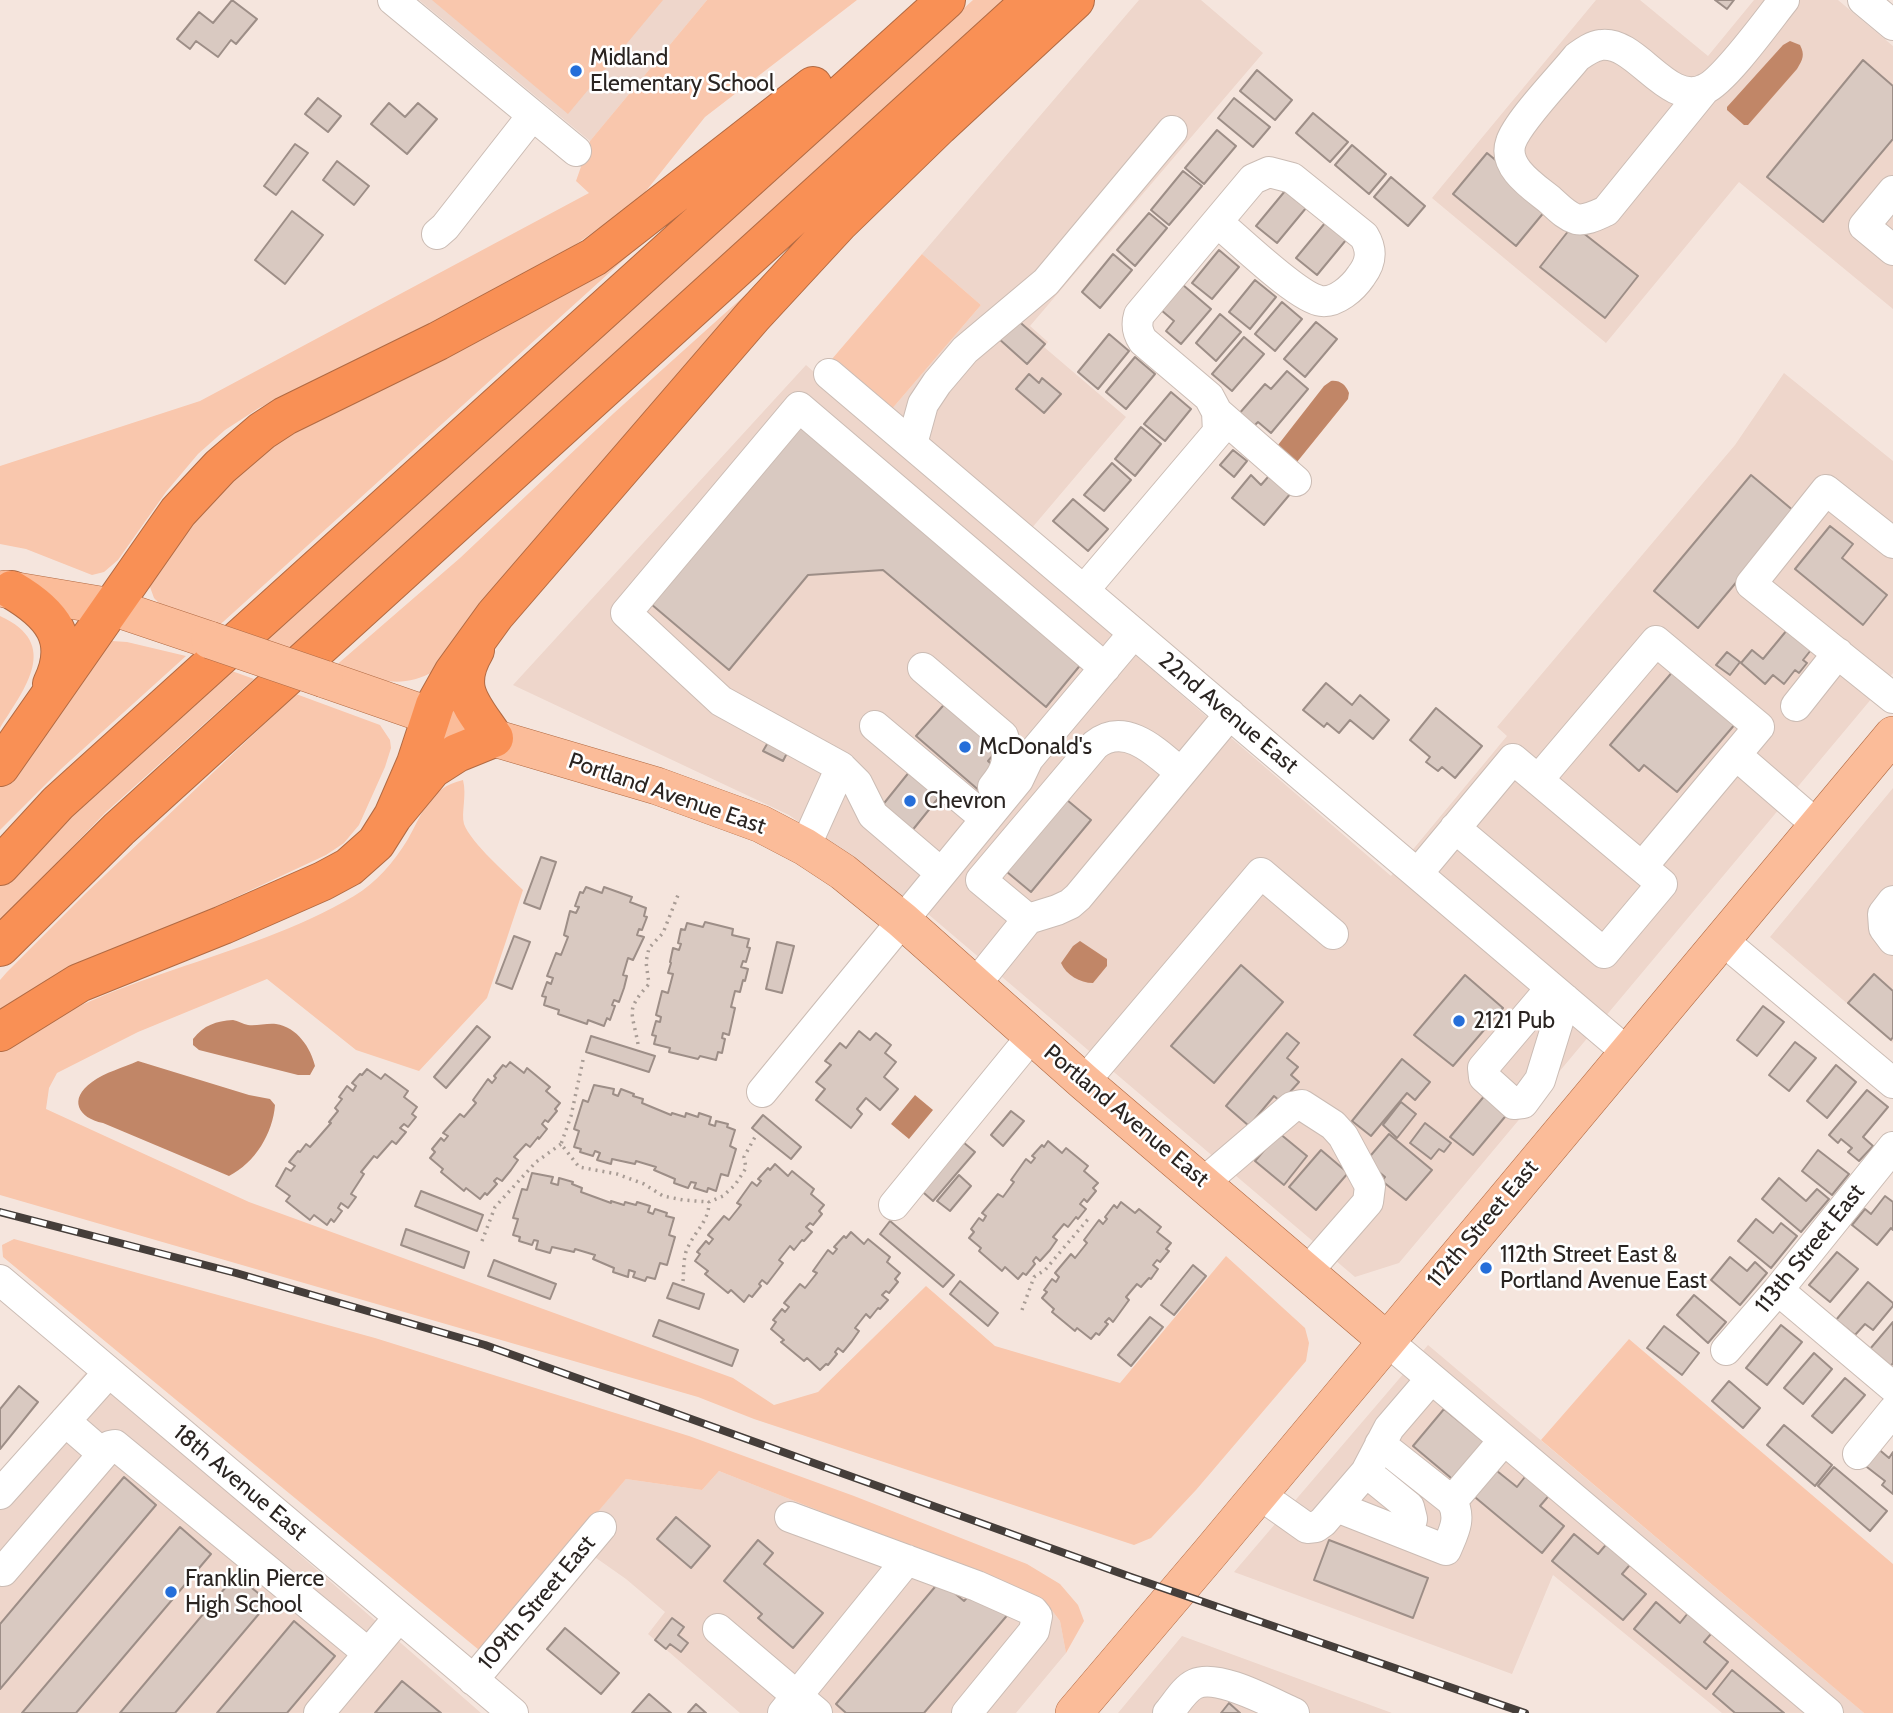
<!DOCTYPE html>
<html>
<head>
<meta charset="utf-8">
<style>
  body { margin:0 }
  canvas { display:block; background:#f5e5dd }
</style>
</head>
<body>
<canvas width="1893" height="1713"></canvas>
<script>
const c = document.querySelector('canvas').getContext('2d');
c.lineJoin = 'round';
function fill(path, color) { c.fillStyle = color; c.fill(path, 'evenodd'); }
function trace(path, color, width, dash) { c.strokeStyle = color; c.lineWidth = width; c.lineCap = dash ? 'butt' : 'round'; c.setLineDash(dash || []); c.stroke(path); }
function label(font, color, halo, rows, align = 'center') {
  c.font = font + ' Cabin,sans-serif'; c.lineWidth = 5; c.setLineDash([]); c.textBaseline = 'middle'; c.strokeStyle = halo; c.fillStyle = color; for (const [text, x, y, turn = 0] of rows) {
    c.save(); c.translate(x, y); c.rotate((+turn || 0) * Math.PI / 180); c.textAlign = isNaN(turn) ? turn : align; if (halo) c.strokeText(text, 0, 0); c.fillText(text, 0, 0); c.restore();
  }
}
const built = new Path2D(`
  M419,0H707L590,141Z
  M1139,0H1201L1263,53L1030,326L1048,342L1044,347L1126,417L1031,529L891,410L981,305L922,254Z
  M1596,0H1640L1708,56L1754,0H1838L1893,46V309L1739,182L1606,343L1432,198Z
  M806,365L1141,660L1391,876L1507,736L1497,727L1735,445L1784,373L1893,461V673L1399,1263L1355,1277L928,914L789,815L513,685Z
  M1893,788V1043L1770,937Z
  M1428,1345L1864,1713H1722L1553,1575L1512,1674L1234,1572Z
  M88,1370L481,1713H0V1472Z
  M719,1471L1044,1600L1060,1621L1066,1653L1016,1713H740L648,1634L665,1612L626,1579L572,1541L626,1479L702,1490Z
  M1182,1636L1392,1713H1118Z`);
const green = new Path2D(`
  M432,0H663L568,114Z
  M707,0H857L705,117L638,201L562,254L498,290L259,408L225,430L198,454L166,492L118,560L104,572L92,575L26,549L0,544V466L200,401L589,193L576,181L590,141Z
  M973,0H1009L523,441L285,652L260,644Z
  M640,245L213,631L163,607L154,598L150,587L153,575L178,533L252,454Z
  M922,254L981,305L891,410L832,359Z
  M763,279L434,671C399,692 370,677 333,668L460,558L614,413Z
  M0,616C62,644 24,689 0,728Z
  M112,641L127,642L186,656L61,769L0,830V784L103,645Z
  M229,670L254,679L105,813L0,922V886L37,848Z
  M296,694L380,725L390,740L391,748L385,767L359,825L344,843L326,855L65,977L0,1013V980L7,972L86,893Z
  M463,780C467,795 461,813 464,824C471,843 508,875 523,890L487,998L419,1071L356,1050L267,979L138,1032L57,1073L49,1088L46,1109L249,1202L733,1378L774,1405L818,1392L926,1286L995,1346L1120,1383L1226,1256L1305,1328L1309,1343L1306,1361L1196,1490L1151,1538L1134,1545L754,1419L698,1397L0,1195V1052C105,974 242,962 354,896C376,883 394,862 408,839C424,811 429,788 463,780Z
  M14,1239L375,1338L689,1436L854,1496L1027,1564L1060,1584L1078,1605L1084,1621L1066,1653L1060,1621L1044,1600L719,1471L702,1490L626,1479L479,1650L3,1257L2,1245Z
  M1629,1339L1893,1564V1713H1864L1541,1440Z`);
const water = new Path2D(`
  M1790,41L1800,45C1805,55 1803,59 1797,69L1748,125H1744L1727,110V107L1783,45Z
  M1331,381C1340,380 1346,385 1349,393L1348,399L1297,462L1278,451V445L1324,386Z
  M1080,941L1107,959V966L1093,983C1080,983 1066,975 1061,963L1073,946Z
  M233,1020C238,1021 243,1024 248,1025C257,1026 267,1023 276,1024C297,1027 311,1048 315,1066L310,1075H298L199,1050L193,1045V1039C204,1025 216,1021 233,1020Z
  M138,1061L249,1095L270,1099L275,1105C273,1133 255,1163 229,1176L103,1123C78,1118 68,1099 92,1082C105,1072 123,1068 138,1061Z
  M915,1095L933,1110L909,1139L891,1124Z`);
const building = new Path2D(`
  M232,0L257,19L236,44L231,40L218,57L196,41L190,49L177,39L199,12L213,23Z
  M1715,0H1734L1727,9Z
  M1863,60L1893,86V139L1823,222L1767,177Z
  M1257,70L1292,100L1275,120L1240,91Z
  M318,98L341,116L328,132L305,114Z
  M1234,98L1270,127L1253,147L1218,118Z
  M389,103L405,117L418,103L437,119L407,154L371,124Z
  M1313,113L1348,142L1330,162L1296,133Z
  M1217,130L1236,146L1204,184L1185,168Z
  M295,144L308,153L276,195L264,186Z
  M1352,145L1386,174L1369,194L1335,165Z
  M1487,153L1550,205L1516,246L1453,194Z
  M337,161L369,186L354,205L323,180Z
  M1183,171L1202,186L1169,225L1151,210Z
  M1391,177L1425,206L1408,226L1374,197Z
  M1285,191L1306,208L1277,243L1256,226Z
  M292,211L323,235L285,284L255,260Z
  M1149,213L1167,228L1135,266L1117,250Z
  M1325,223L1346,240L1317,275L1296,258Z
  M1573,225L1638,276L1605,318L1540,267Z
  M1219,250L1239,267L1212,299L1192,283Z
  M1113,254L1132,270L1100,308L1082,292Z
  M1255,280L1276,297L1250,329L1229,312Z
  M1183,285L1211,309L1181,344L1166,331L1174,321L1161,310Z
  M1282,302L1302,319L1275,351L1255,334Z
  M1220,314L1241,332L1216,361L1196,343Z
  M1015,318L1045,344L1027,364L998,338Z
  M1316,322L1337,339L1305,377L1284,359Z
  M1109,334L1129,351L1098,389L1078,372Z
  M1244,337L1264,354L1232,391L1212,374Z
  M1135,357L1155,374L1126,409L1106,392Z
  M1287,371L1308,389L1271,433L1258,422L1253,427L1238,415L1265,384L1271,389Z
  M1029,374L1039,383L1042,378L1061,394L1044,413L1016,389Z
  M1171,392L1191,409L1165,441L1144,424Z
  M800,426L1082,663L1046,707L883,570L808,575L729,670L651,604Z
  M1141,427L1161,444L1135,476L1115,459Z
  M1233,450L1247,461L1234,477L1220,465Z
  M1112,463L1131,480L1104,511L1084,495Z
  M1275,469L1296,487L1264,525L1232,498L1251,475L1261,485Z
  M1751,475L1795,512L1698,628L1654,591Z
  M1073,499L1108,529L1088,551L1053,521Z
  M1830,526L1853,544L1842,558L1887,595L1863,625L1795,569Z
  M1787,630L1811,650L1803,660L1807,663L1799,673L1795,670L1784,684L1773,675L1765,684L1741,663L1752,650L1763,659Z
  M1727,652L1740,662L1730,675L1716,665Z
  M1674,670L1736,723L1677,792L1644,765L1639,771L1610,745Z
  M1326,683L1352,705L1360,695L1389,720L1373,739L1350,720L1339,733L1327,723L1324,727L1303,710Z
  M950,698L1001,754H994L988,761L1000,772L982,793L916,736Z
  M1436,708L1482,746L1455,778L1442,767L1438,771L1426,762L1430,757L1410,740Z
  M770,739L789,749L783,761L763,751Z
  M910,771L940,796L911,832L881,807Z
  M1061,795L1091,820L1031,892L1001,867Z
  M541,857L556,862L540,909L524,903Z
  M586,887L602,893L604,887L632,897L630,902L646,908L644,916L647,917L642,930L639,929L637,935L644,937L633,960L628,958L623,975L627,976L624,988L619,1002L614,1000L612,1005L615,1006L610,1020L607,1018L604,1026L588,1020L587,1024L558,1014L559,1010L544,1005L546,997L542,996L547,982L551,984L553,978L547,976L556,953L561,955L568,937L564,935L570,911L576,913L579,907L575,906L580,892L583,893Z
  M705,922L733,929L732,935L749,939L747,947L750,948L746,962L743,961L741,967L748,969L745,981L743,980L740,992L735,991L731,1007L735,1008L729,1035L723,1033L722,1038L725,1039L722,1053L718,1052L716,1060L700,1056L698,1059L669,1052L670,1048L654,1044L656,1036L652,1035L656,1021L660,1022L661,1017L656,1015L662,991L668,993L673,974L668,973L671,963L670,962L673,948L679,950L681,944L678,943L681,929L685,930L687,923L703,927Z
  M514,936L530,942L512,989L496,983Z
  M777,942L794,946L782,993L766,989Z
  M1241,965L1283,1002L1214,1083L1171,1046Z
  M1874,974L1893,991V1037L1891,1040L1848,1003Z
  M1465,975L1503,1008L1453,1066L1414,1035Z
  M1763,1006L1784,1022L1757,1056L1737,1040Z
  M477,1026L490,1037L446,1088L434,1077Z
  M859,1031L870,1040L876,1033L891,1045L885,1053L896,1062L884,1077L898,1089L880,1110L866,1098L857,1109L862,1114L851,1128L816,1100L825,1089L816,1082L831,1065L825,1061L840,1043L846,1048Z
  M1287,1033L1299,1043L1287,1058L1298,1067L1291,1075L1299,1082L1281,1102L1274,1096L1249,1126L1226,1106Z
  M591,1036L655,1056L649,1072L586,1052Z
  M1795,1042L1816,1058L1789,1091L1769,1075Z
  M1402,1059L1430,1082L1415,1100L1407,1093L1371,1136L1352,1121Z
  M510,1062L524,1073L527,1068L550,1087L546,1091L560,1103L555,1109L557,1111L548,1122L545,1120L542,1124L547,1129L539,1139L538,1137L530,1147L526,1144L514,1157L518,1160L511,1170L502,1181L497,1178L494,1181L497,1184L487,1195L485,1193L480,1199L466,1188L464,1191L441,1172L443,1169L430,1158L435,1152L432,1149L441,1138L444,1141L448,1136L443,1133L460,1114L464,1117L476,1103L473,1100L488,1079L492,1083L496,1078L494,1076L503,1065L506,1067Z
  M1836,1065L1856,1082L1827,1118L1807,1101Z
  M367,1069L381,1079L385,1074L408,1091L404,1097L417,1107L412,1114L416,1117L408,1127L404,1124L400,1128L406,1132L396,1144L392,1141L377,1158L374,1156L361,1172L364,1174L351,1194L356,1197L348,1208L341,1203L338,1208L342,1211L334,1222L331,1219L327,1225L314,1215L310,1220L286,1201L290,1196L276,1186L286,1168L291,1171L295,1166L289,1162L298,1151L300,1152L306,1144L310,1147L331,1123L329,1122L338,1111L335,1108L342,1099L339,1097L347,1086L353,1091L356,1086L352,1083L360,1074L362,1075Z
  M594,1085L614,1089L613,1094L618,1096L621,1089L634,1094L633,1096L643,1099L642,1103L671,1115L672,1113L685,1117L686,1113L698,1117L699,1113L711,1117L709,1124L715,1126L716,1121L728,1124L727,1127L735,1130L730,1146L736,1149L728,1176L721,1174L716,1191L708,1188L707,1192L694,1188L696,1183L691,1182L688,1188L674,1183L675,1179L654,1170L656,1167L636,1161L635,1164L612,1159L611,1164L597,1160L600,1153L595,1151L593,1156L580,1152L581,1149L574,1147L579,1131L574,1129L583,1100L588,1102Z
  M1867,1090L1888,1107L1863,1137L1873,1146L1859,1161L1848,1152L1852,1148L1841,1139L1838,1143L1829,1135Z
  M1486,1094L1509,1112L1473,1155L1450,1137Z
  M1401,1102L1416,1114L1397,1138L1383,1125Z
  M1011,1111L1024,1121L1003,1146L991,1135Z
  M763,1115L801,1147L791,1159L752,1128Z
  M1425,1123L1451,1143L1444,1152L1439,1149L1431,1159L1410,1143Z
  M1279,1133L1307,1156L1284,1185L1255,1161Z
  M1389,1134L1432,1170L1406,1200L1382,1181L1385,1177L1366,1161Z
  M957,1137L975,1152L933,1201L916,1186Z
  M1048,1141L1062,1153L1066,1148L1088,1166L1084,1171L1098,1183L1093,1188L1096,1191L1087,1202L1084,1199L1080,1204L1086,1209L1078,1219L1076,1217L1068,1227L1064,1224L1053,1237L1057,1240L1050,1250L1040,1261L1036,1257L1033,1261L1035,1264L1026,1275L1023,1273L1018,1279L1005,1267L1002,1271L979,1251L981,1248L969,1238L974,1232L971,1229L979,1218L983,1221L986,1216L982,1213L998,1194L1003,1197L1014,1182L1011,1180L1026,1159L1031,1163L1035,1158L1032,1156L1042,1145L1044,1147Z
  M1321,1150L1348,1173L1316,1210L1289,1187Z
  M1818,1150L1849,1174L1832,1195L1802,1171Z
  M775,1164L788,1176L792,1171L814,1189L811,1194L824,1205L819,1211L822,1214L813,1225L810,1223L806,1227L812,1232L804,1241L802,1240L794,1250L790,1246L779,1260L783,1263L767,1284L762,1280L759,1284L761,1286L752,1297L749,1295L744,1302L731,1290L728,1293L705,1274L708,1271L695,1261L700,1254L697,1252L706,1241L709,1244L713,1239L708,1235L724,1216L729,1220L741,1205L737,1203L752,1182L757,1186L761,1181L758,1179L768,1168L770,1170Z
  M532,1173L553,1177L551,1183L558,1185L559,1178L573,1182L572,1184L582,1188L581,1192L611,1203V1201L624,1205L625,1202L636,1205L637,1202L650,1206L648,1212L653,1214L655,1209L667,1213L666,1216L674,1218L669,1235L675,1237L667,1265L660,1263L655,1279L647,1277L645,1281L633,1277L635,1272L629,1270L628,1277L613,1272L614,1268L593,1259L595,1255L575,1249L574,1252L552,1247L550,1253L536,1249L538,1241L534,1240L532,1245L519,1241L520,1237L513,1235L518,1219L513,1218L522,1189L527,1190Z
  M959,1175L971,1186L950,1211L937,1201Z
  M1779,1178L1806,1201L1817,1189L1829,1199L1801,1232L1762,1199Z
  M421,1191L483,1215L477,1231L415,1206Z
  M1885,1196L1893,1202V1230L1891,1228L1877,1245L1852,1225L1865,1209L1871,1214Z
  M1121,1202L1135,1213L1139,1209L1161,1227L1157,1232L1171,1243L1166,1249L1169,1251L1160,1262L1157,1260L1153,1265L1158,1269L1151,1279L1149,1278L1141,1287L1137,1284L1126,1297L1129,1300L1113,1322L1109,1318L1105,1322L1108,1324L1099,1335L1096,1333L1091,1339L1077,1328L1075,1331L1052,1312L1054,1309L1042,1298L1047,1292L1044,1290L1052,1279L1056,1282L1059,1277L1055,1273L1071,1254L1075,1258L1087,1243L1084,1240L1099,1220L1103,1224L1107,1219L1105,1217L1114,1205L1117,1208Z
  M1756,1219L1773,1233L1781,1223L1797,1236L1771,1268L1738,1241Z
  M890,1221L954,1275L943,1287L880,1234Z
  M406,1229L469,1252L464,1268L401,1245Z
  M851,1232L864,1244L868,1239L890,1257L887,1262L900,1273L895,1279L898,1282L889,1293L886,1291L882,1295L888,1300L880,1309L878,1308L870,1318L866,1314L855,1328L859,1331L852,1341L843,1352L838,1348L835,1352L837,1354L828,1365L826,1364L820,1370L807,1358L804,1361L781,1342L784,1340L771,1329L776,1322L773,1320L782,1309L785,1312L789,1307L784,1303L800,1284L805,1288L817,1273L813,1271L828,1250L833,1254L837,1249L834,1247L844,1236L846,1238Z
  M1837,1252L1858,1269L1830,1302L1809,1285Z
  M1730,1257L1747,1271L1755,1262L1767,1273L1740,1305L1711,1280Z
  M494,1260L556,1284L550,1299L488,1276Z
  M1193,1265L1206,1276L1174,1315L1161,1305Z
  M960,1281L998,1313L988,1326L950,1294Z
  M1868,1282L1893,1303V1306L1873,1330L1865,1324L1855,1335L1836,1320Z
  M673,1283L704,1294L699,1309L667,1298Z
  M1694,1295L1726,1322L1708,1343L1677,1315Z
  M1150,1317L1163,1327L1131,1366L1118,1355Z
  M659,1320L738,1350L732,1366L653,1336Z
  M1893,1322V1363L1890,1367L1870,1349Z
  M1781,1325L1802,1342L1767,1385L1746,1368Z
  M1664,1326L1699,1353L1682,1375L1647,1348Z
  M1814,1353L1832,1369L1803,1404L1784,1388Z
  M1845,1378L1865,1395L1832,1433L1812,1416Z
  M1729,1381L1760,1408L1743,1428L1712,1401Z
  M19,1386L38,1402L0,1449V1409Z
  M1444,1409L1488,1445L1457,1483L1413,1446Z
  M1784,1425L1832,1465L1815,1486L1767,1445Z
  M1876,1447L1889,1458L1893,1452V1494L1882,1485L1885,1481L1863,1464Z
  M1492,1467L1517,1487L1528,1473L1552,1492L1540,1506L1564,1526L1542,1553L1470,1493Z
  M1834,1467L1887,1511L1870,1531L1818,1486Z
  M124,1477L156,1505L0,1689V1624Z
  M676,1517L710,1546L691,1568L657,1539Z
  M180,1527L211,1554L76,1713H22Z
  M1574,1534L1598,1554L1610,1540L1634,1560L1622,1574L1646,1594L1623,1620L1552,1561Z
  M758,1540L773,1553L764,1564L823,1613L793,1648L758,1618L762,1614L724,1581Z
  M1329,1540L1428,1578L1413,1618L1314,1580Z
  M236,1575L269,1602L175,1713H120Z
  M940,1581L964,1601L975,1589L1010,1612L924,1713H846L836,1704Z
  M1656,1602L1680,1623L1692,1608L1716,1628L1704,1642L1728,1662L1706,1689L1634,1629Z
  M672,1618L684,1627L678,1635L688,1643L681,1652L670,1644L666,1649L655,1640Z
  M294,1621L335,1656L287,1713H217Z
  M565,1628L619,1673L601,1694L547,1649Z
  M1732,1670L1784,1713H1735L1713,1694Z
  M402,1681L441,1713H375Z
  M649,1694L671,1713H632Z
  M1229,1703L1240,1713H1221Z
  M696,1704L706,1713H688Z`);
const path = new Path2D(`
  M638,1044C632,1010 625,1011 649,984L646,962L649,948L663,933L678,895
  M583,1060L571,1116L561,1144L579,1167L617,1174L644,1184L663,1196L683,1200L709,1202
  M482,1241L495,1207L536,1162L561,1144
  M683,1281C684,1270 683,1256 688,1247C696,1230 709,1221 709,1202L723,1196L735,1185L746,1168L744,1157L755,1137
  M1022,1310L1034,1277L1045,1270L1089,1218`);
const minor = new Path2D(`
  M393,0L576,151
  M1863,0L1893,25
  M1705,89L1606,211C1597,215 1586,221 1576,219C1566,216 1558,207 1550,200C1534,187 1502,167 1511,142C1518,121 1562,76 1577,57C1584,52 1592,46 1601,45C1637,40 1667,108 1705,89C1725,80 1768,20 1784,0
  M1893,191L1864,226L1893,250
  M1217,222C1238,239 1298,298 1321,301C1336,303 1353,288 1361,276C1371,263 1373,251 1364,236L1292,178L1269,172L1253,179L1139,315C1136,325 1137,332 1143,341L1209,397L1217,412L1296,481
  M437,234L445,227L532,116
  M829,374L1627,1052
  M912,444L923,404L937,383L965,350L1046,282L1172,131
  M1893,543L1826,490L1751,584L1893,698
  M1084,590L1218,432L1217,412
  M923,668L1003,736C1010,759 1008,769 993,787
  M1796,706L1838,653
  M875,726L986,819
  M1736,755L1817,825
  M1538,780L1656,641L1759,727L1642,867
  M805,847L841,767
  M941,873L873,815L857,783L841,767L721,701L626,613L799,407L1105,668
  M1418,873L1513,759L1662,884L1604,953L1455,828
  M1893,901L1883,914L1884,928L1893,940
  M1028,919L981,880L1095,745C1126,720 1158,754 1181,773
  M1721,939L1893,1083
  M975,985L1028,919L1057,910L1070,904L1078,897L1230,714
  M1551,988L1483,1068L1484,1077L1514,1104L1523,1103L1540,1080L1565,999
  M1084,1082L1261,873L1333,934
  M762,1092L1018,780L1028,759L1134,633
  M1203,1183L1292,1107L1302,1105L1333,1125L1343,1136L1370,1186L1368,1202L1307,1272
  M894,1205L1032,1036
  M0,1280L513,1713
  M1778,1290L1893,1387
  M1386,1340L1828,1713
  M1726,1350L1778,1290L1893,1147
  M65,1421L103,1454
  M1858,1454L1893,1411
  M1366,1472L1409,1507L1412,1519L1408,1535
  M0,1494L109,1372
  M1259,1494L1307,1528L1316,1527L1323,1522L1366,1472L1389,1428L1431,1379
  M1452,1501L1504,1440
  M1337,1507L1446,1550C1453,1533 1462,1519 1452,1501L1380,1444
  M790,1517L977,1586L1033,1611L1037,1616L1034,1631L967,1713
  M0,1569L3,1571L110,1446L115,1445L368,1653
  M718,1629L817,1713
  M473,1680L601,1527
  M319,1713L399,1617
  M783,1713L907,1560
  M1168,1713C1176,1704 1184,1689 1195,1684C1218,1673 1271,1703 1294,1713`);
const major = new Path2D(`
  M5,589L112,607L210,640
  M324,679L494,738L657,786L761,824L805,847L843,872L902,920L1084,1082L1386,1340
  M1074,1713L1210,1553L1893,735`);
const highway = new Path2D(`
  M12,590C51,613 74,639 52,684
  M0,767L178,512L220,467L262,431L285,416L438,341L594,257L813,86
  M393,816L416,763L435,705L453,673L495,615L753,316L839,223L939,126L1075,0
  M0,866L58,803L946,0
  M0,947L119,829L1032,0
  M0,1032L79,983L223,925L323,881L349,867L376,843L393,816L432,769L457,753L494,738C473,706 452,689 475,650`);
const rail = new Path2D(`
  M0,1212L236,1273L485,1345L1131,1577L1525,1713`);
const majorBridge = new Path2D(`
  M210,640L324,679`);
const markers = [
  [576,71,7,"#256ed9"],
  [965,747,7,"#256ed9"],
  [910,801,7,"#256ed9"],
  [1459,1021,7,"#256ed9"],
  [1486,1268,7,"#256ed9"],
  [171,1592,7,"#256ed9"]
];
const poiNames = [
  ["Midland",590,58],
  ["Elementary School",590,84],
  ["McDonald's",979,747],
  ["Chevron",924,801],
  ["2121 Pub",1473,1021],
  ["112th Street East &",1500,1255],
  ["Portland Avenue East",1500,1281],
  ["Franklin Pierce",185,1579],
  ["High School",185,1605]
];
const streetNames = [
  ["22nd Avenue East",1228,713,40],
  ["Portland Avenue East",667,794,19],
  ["Portland Avenue East",1126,1116,40],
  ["112th Street East",1483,1224,-50],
  ["113th Street East",1810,1249,-51],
  ["18th Avenue East",240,1483,40],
  ["109th Street East",537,1603,-50]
];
fill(built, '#eed6cb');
fill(green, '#f9c7ad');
fill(water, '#c18667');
fill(building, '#d9c9c1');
trace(building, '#9d8e87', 2);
trace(minor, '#cbbcb4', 32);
trace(major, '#b16a43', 38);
trace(highway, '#b16a43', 40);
trace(path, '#a89c95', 3.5, [2, 5]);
trace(minor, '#fff', 30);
trace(major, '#fbbc99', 37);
trace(highway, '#f99055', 38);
trace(rail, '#453e3a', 8);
trace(rail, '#fff', 5, [16]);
trace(majorBridge, '#b16a43', 38, []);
trace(majorBridge, '#fbbc99', 37);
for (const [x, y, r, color] of markers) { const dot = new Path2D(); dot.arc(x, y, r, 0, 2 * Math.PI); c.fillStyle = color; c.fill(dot); trace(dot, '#fff', 2.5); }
label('23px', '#2a2421', '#fff', poiNames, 'left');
label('23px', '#2a2421', '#fff', streetNames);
</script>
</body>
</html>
